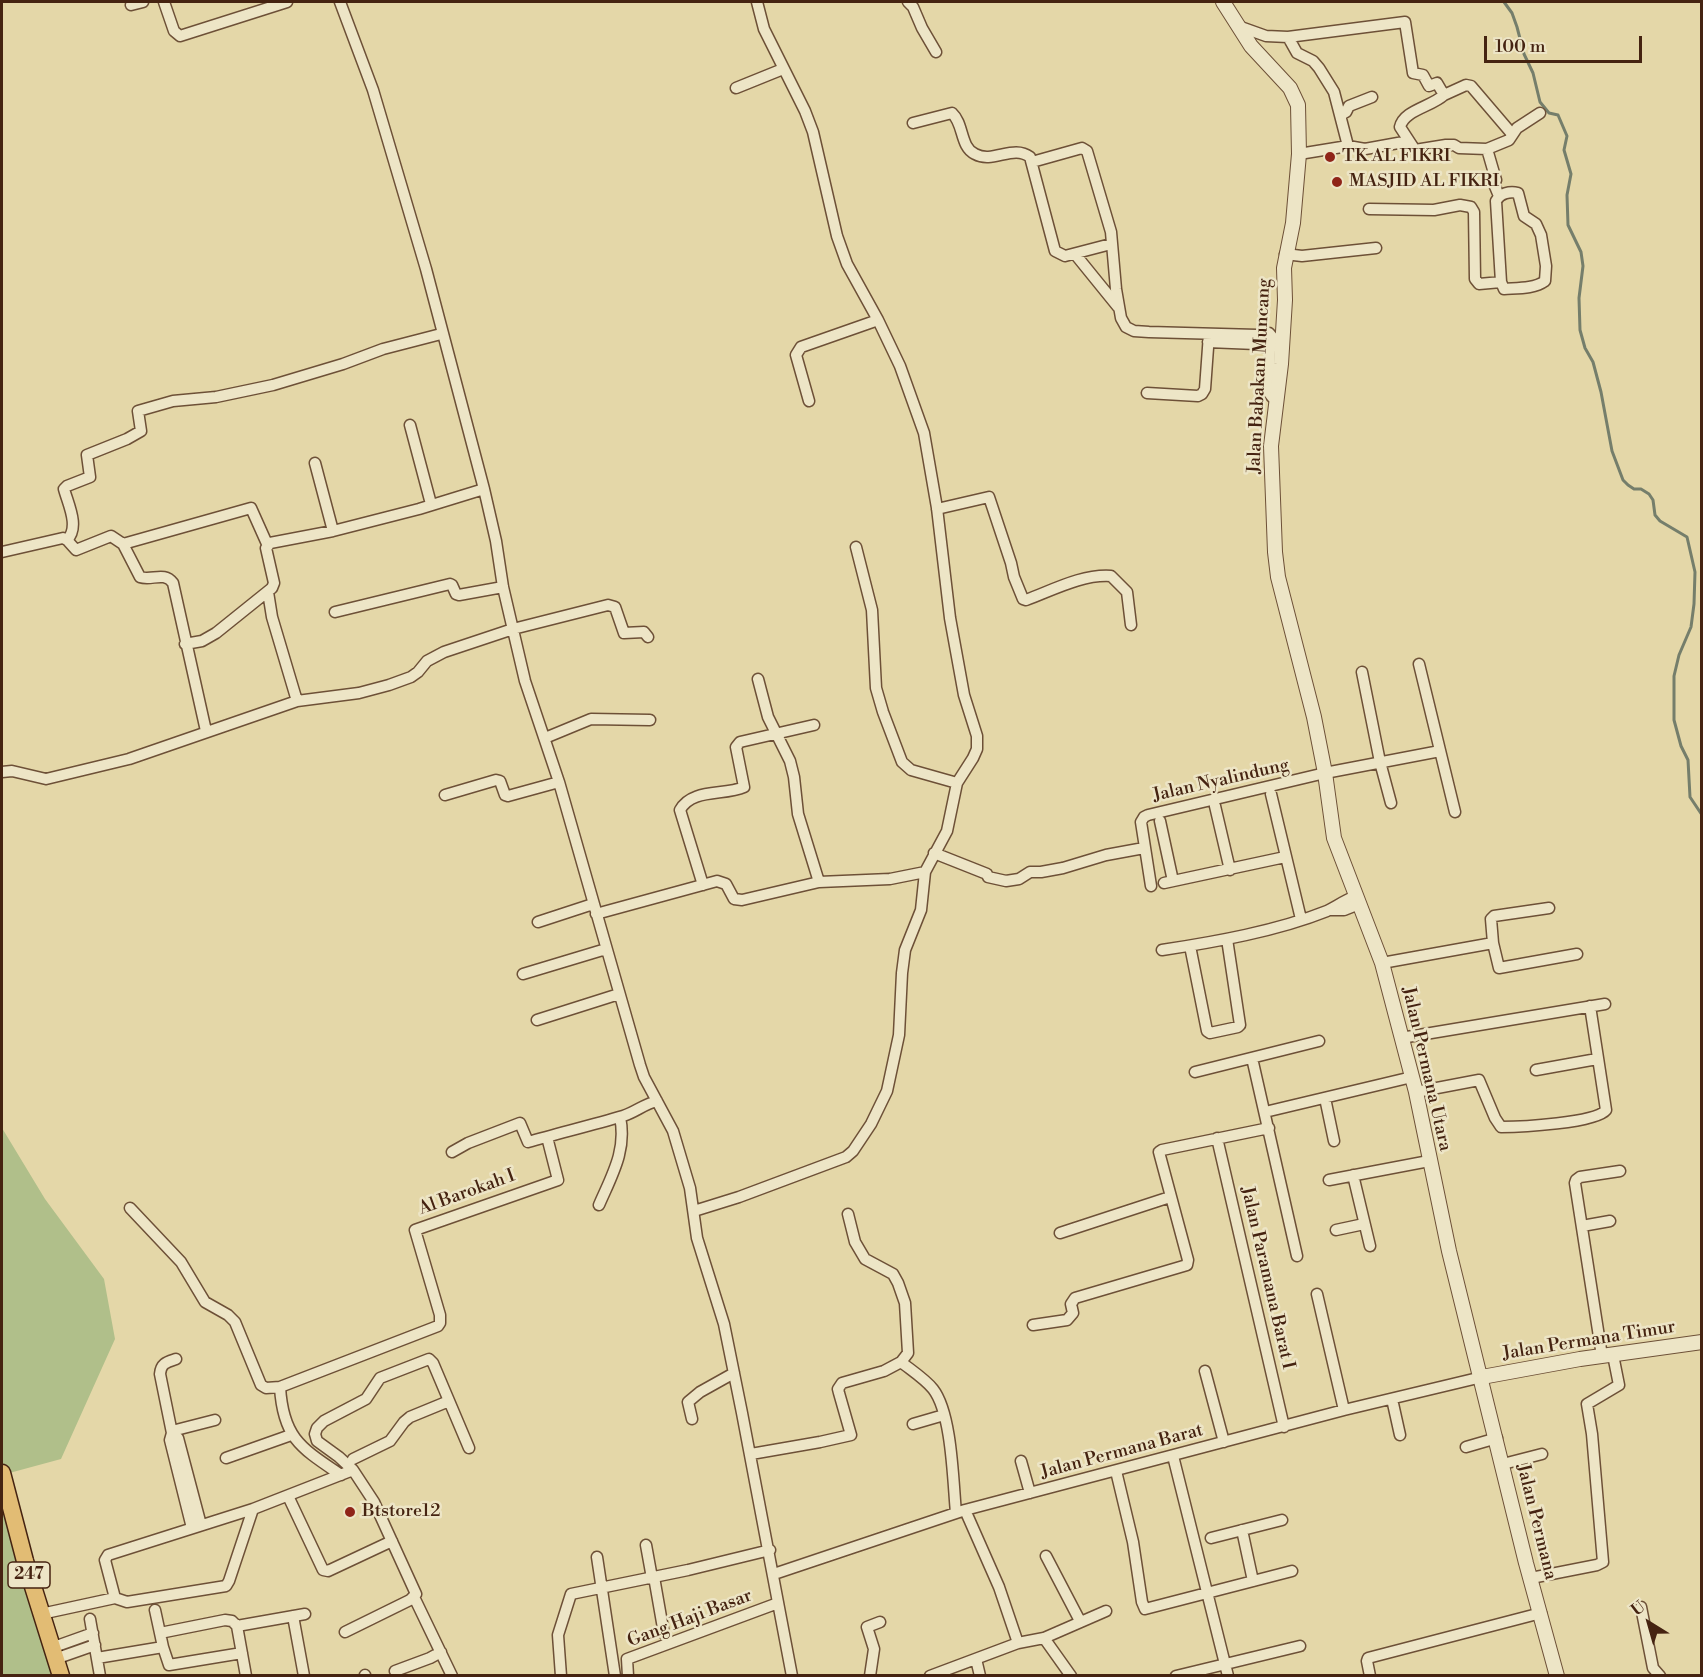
<!DOCTYPE html>
<html>
<head>
<meta charset="utf-8">
<style>
  body { margin:0 }
  #map { position:relative; width:1703px; height:1677px; overflow:hidden; background:#e4d7a8; font-family:"Libre Bodoni",serif }
  canvas { display:block }
  .frame { position:absolute; inset:0; border:3px solid #452311; pointer-events:none }
  .north { position:absolute; left:1619px; top:1593px; width:60px; height:60px; -webkit-text-stroke:4px #ede5c6; paint-order:stroke; rotate:323deg; font-size:16px; font-weight:700; line-height:24px; text-align:center; color:#452311 }
  .north::after { content:''; display:block; margin:auto; width:21px; height:27px; background:#452311; clip-path:polygon(50% 0,100% 100%,50% 72%,0 100%) }
  .scale { position:absolute; left:1484px; top:36px; width:158px; height:27px; box-sizing:border-box; border:3px solid #452311; border-top:0; padding-left:8px; font-size:18px; line-height:21px; white-space:nowrap; color:#452311; -webkit-text-stroke:4px #ede5c6; paint-order:stroke }
</style>
</head>
<body>
<div id="map">
<canvas width="1703" height="1677"></canvas>
<div class="frame"></div>
<div class="north">U</div>
<div class="scale">100 m</div>
</div>
<script>
const c = document.querySelector('canvas').getContext('2d');
c.lineJoin = 'round';
function fill(path, color) { c.fillStyle = color; c.fill(path, 'evenodd'); }
function trace(path, color, width, dash) { c.strokeStyle = color; c.lineWidth = width; c.lineCap = dash ? 'butt' : 'round'; c.setLineDash(dash || []); c.stroke(path); }
function label(font, color, halo, rows, align = 'center') {
  c.font = font + ' "Libre Bodoni",serif'; c.lineWidth = 5; c.setLineDash([]); c.textBaseline = 'middle'; c.strokeStyle = halo; c.fillStyle = color; for (const [text, x, y, turn = 0] of rows) {
    c.save(); c.translate(x, y); c.rotate((+turn || 0) * Math.PI / 180); c.textAlign = isNaN(turn) ? turn : align; if (halo) c.strokeText(text, 0, 0); c.fillText(text, 0, 0); c.restore();
  }
}
const green = new Path2D(`
  M2,1128L45,1199L104,1279L115,1339L61,1459L2,1475Z
  M2,1495L55,1675H2Z`);
const stream = new Path2D(`
  M1504,2L1512,13L1517,27L1524,54L1533,73L1540,102L1549,113L1558,115L1567,136L1564,150L1571,174L1567,195L1568,225L1581,252L1583,266L1579,298L1580,330L1585,348L1593,362L1601,392L1612,451L1623,480L1628,485L1634,489H1641L1649,494L1653,500L1655,515L1660,521L1687,537L1695,572L1694,604L1691,627L1679,655L1674,676V720L1681,746L1688,760L1690,797L1702,815`);
const minor = new Path2D(`
  M164,2L174,31L180,36L287,2
  M340,2L373,90L426,269L484,489L496,541L503,587L525,681L559,782L640,1065L644,1077L673,1131L690,1188L697,1238L724,1324L742,1413L792,1676
  M908,2L913,7L922,28L936,52
  M131,5L143,2
  M1238,26L1266,36L1288,37L1405,22L1413,73L1423,75L1429,86L1437,83L1444,95C1431,107 1404,110 1400,127L1415,150L1446,145H1454L1459,148L1487,149L1509,140L1517,128L1540,113
  M1288,37L1297,53L1313,61L1319,68L1334,92L1348,146
  M736,88L783,69
  M1444,95L1466,85L1471,86L1512,134
  M1341,115L1346,112L1349,106L1372,97
  M913,123L952,113C964,124 960,147 975,154C993,164 1013,144 1030,157L1055,251L1065,256L1111,244
  M1487,149L1496,180L1494,184L1499,196
  M1299,154L1348,146L1365,149L1409,141
  M1032,162L1082,148L1087,151L1111,232L1116,289L1121,318L1126,327L1134,331L1149,332L1257,335L1269,333L1274,339L1270,350L1269,393L1272,397L1276,398
  M1369,209L1434,210L1460,205L1471,207L1474,212L1475,279L1479,284L1501,282L1504,289C1517,288 1534,289 1545,281L1546,266L1541,235L1536,224L1524,216L1518,193C1510,191 1500,193 1496,201L1501,282
  M1075,254L1118,307
  M1285,254L1302,256L1376,248
  M1208,342L1256,344L1270,350
  M1147,393L1198,396L1202,394L1205,389L1209,334
  M809,401L796,355L801,347L878,320
  M410,425L431,504
  M315,463L333,531
  M937,509L989,497L1011,563L1014,577L1023,599L1026,600C1053,590 1082,574 1111,576L1127,592L1131,625
  M67,540C80,527 68,504 64,489L67,486L90,477L87,455L127,439L141,431L138,411L173,401L216,397L273,385L343,364L383,349L441,334
  M123,544L251,508L268,546
  M856,547L872,610L876,688L883,712L902,762L911,770L957,783
  M2,552L63,538L67,540L76,550L111,536L123,544L140,577C152,581 164,571 173,583L206,731
  M268,592L272,617L297,701
  M335,612L450,584L452,585L456,594L459,595L503,587
  M185,644L202,641L216,633L272,588L274,583L266,548L270,543L333,531L419,509L484,489
  M1419,664L1455,812
  M1362,672L1380,762L1391,803
  M758,679L768,717L790,761L794,777L798,814L819,882
  M545,738L591,719L650,720
  M2,772L12,771L46,779L129,759L297,701L359,693L389,685L411,677L418,672L427,661L444,652L513,629L608,605L615,607L624,633L644,632L648,637
  M1271,794L1301,919
  M445,795L496,780L500,781L505,795L508,796L559,782
  M1215,806L1230,870
  M1160,821L1173,881
  M934,853L987,874L988,877L1006,881L1019,879L1030,872H1041L1063,868L1106,855L1144,848
  M1164,883L1285,857
  M703,885L680,810C692,788 724,796 744,787L736,747L740,742L814,725
  M1151,886L1141,822L1144,817L1148,815L1325,773L1440,751
  M1549,908L1494,916L1491,919L1493,943L1499,968L1577,954
  M1329,910H1344L1359,904
  M596,914L717,881L726,884L734,899L742,900L819,882L890,879L925,872
  M538,922L593,904
  M1190,946L1207,1031L1210,1033L1238,1027L1240,1025L1227,939
  M1162,950C1215,942 1277,931 1327,911C1337,906 1345,900 1356,896
  M1382,963L1493,943
  M523,974L606,949
  M537,1020L619,994
  M1401,1038L1605,1004
  M1252,1058L1297,1256
  M1536,1070L1597,1059
  M1195,1072L1319,1041
  M1416,1092L1479,1080L1495,1118L1501,1127C1520,1127 1596,1123 1606,1110L1590,1006
  M1325,1098L1334,1141
  M1265,1112L1412,1077
  M1217,1138L1284,1427
  M452,1152L468,1143L520,1123L528,1142C560,1133 592,1125 623,1116C636,1112 644,1104 657,1101
  M1353,1175L1370,1246
  M1329,1180L1429,1161
  M599,1205C612,1175 627,1150 620,1117
  M130,1208L181,1262L205,1302L228,1315L235,1322L261,1385L266,1388L280,1387L438,1326L440,1323V1315L415,1230L558,1180L547,1137
  M694,1211L739,1197L846,1157L853,1151L871,1124L887,1091L899,1035L902,973L905,950L921,910L925,872L947,831L957,783L973,758L977,749V736L964,695L950,618L937,508L924,433L900,366L878,320L847,264L837,236L813,132L805,111L764,29L757,2
  M1582,1226L1610,1221
  M1336,1230L1364,1224
  M1060,1233L1170,1197
  M1317,1294L1344,1410
  M1033,1325L1067,1320L1073,1313L1071,1304L1075,1298L1187,1265L1188,1260L1159,1152L1162,1150L1269,1128
  M1602,1356L1575,1183L1576,1180L1580,1177L1620,1171
  M901,1362C911,1370 925,1379 933,1389C952,1413 953,1482 956,1513
  M1205,1371L1224,1442
  M280,1387C283,1438 301,1448 341,1475
  M1392,1399L1400,1435
  M692,1419L688,1402L700,1392L734,1373
  M913,1424L944,1415
  M172,1431L215,1420
  M172,1433L160,1374C161,1363 167,1362 176,1359
  M1466,1447L1497,1438
  M751,1454L820,1442L851,1435L839,1393L838,1389L842,1383L884,1371L901,1362L908,1353L905,1303L898,1283L893,1274L865,1259L855,1242L848,1214
  M1173,1456L1228,1676
  M226,1458L291,1435
  M353,1459L390,1441L404,1422L410,1417L449,1401
  M1021,1461L1030,1493
  M1503,1464L1542,1454
  M1116,1471L1133,1542L1142,1602L1145,1609L1292,1571
  M288,1496L323,1570L328,1571L392,1541
  M965,1510L999,1587L1018,1643
  M192,1528L170,1440L172,1433L178,1438L201,1525
  M1242,1530L1253,1581
  M1211,1538L1282,1520
  M646,1545L652,1578
  M1046,1556L1080,1621
  M597,1557L615,1676
  M774,1574L965,1510L1344,1410L1482,1377
  M654,1577L664,1634
  M1531,1578L1597,1565L1603,1562L1592,1434L1587,1404L1619,1385L1613,1355
  M414,1597L452,1676
  M115,1598L105,1560L108,1555L253,1509L353,1470
  M1641,1607L1653,1668L1660,1676
  M155,1610L163,1647L169,1665L242,1653
  M41,1614L115,1598L127,1602L226,1586L229,1581L253,1509
  M293,1616L304,1676
  M90,1619L100,1676
  M237,1626L305,1614
  M345,1632L410,1600L416,1594L374,1502L353,1470L339,1457L317,1441L315,1434L317,1428L324,1421L366,1399L380,1378L429,1359L433,1363L469,1448
  M160,1633L225,1620L232,1621L237,1626L246,1676
  M1044,1638L1071,1676
  M51,1648L93,1633
  M97,1658L163,1647
  M55,1659L95,1645
  M976,1659L980,1676
  M395,1671L430,1658L441,1652
  M365,1675V1676
  M561,1676L558,1635L571,1594L688,1570L770,1550
  M628,1676L627,1659L778,1603
  M870,1676L874,1649L867,1627L880,1622
  M930,1676L1018,1643L1044,1638L1106,1611
  M1176,1676L1300,1646
  M1370,1676L1367,1661L1368,1658L1541,1613`);
const tertiary = new Path2D(`
  M1223,2L1251,46L1290,88L1298,105L1299,154L1293,223L1284,268L1285,300L1281,364L1271,446L1275,552L1278,577L1314,717L1325,773L1334,838L1382,963L1416,1092L1449,1251L1526,1563L1557,1676
  M1482,1377L1580,1359L1702,1342`);
const primary = new Path2D(`
  M2,1473L25,1561L61,1676`);
const markers = [
  [1330,157,6,"#8f2418"],
  [1337,182,6,"#8f2418"],
  [350,1512,6,"#8f2418"]
];
const shields = [
  [29,1575,42]
];
const shieldNames = [
  ["247",29,1575]
];
const poiNames = [
  ["TK AL FIKRI",1342,157],
  ["MASJID AL FIKRI",1349,182],
  ["Btstore12",362,1512]
];
const streetNames = [
  ["Jalan Babakan Muncang",1260,376,-87],
  ["Jalan Nyalindung",1221,781,-13],
  ["Jalan Permana Utara",1426,1069,77],
  ["Al Barokah I",467,1193,-20],
  ["Jalan Paramana Barat I",1267,1278,77],
  ["Jalan Permana Timur",1589,1341,-9],
  ["Jalan Permana Barat",1122,1452,-15],
  ["Jalan Permana",1536,1522,76],
  ["Gang Haji Basar",690,1619,-21]
];
fill(green, '#b0bf8a');
trace(stream, '#757e6b', 3);
trace(minor, '#6d5037', 13);
trace(tertiary, '#6d5037', 16);
trace(primary, '#452311', 19);
trace(minor, '#ede5c6', 10);
trace(tertiary, '#ede5c6', 14);
trace(primary, '#e2bc74', 16);
for (const [x, y, r, color] of markers) { const dot = new Path2D(); dot.arc(x, y, r, 0, 2 * Math.PI); c.fillStyle = color; c.fill(dot); trace(dot, '#ede5c6', 2); }
for (const [x, y, w] of shields) { const box = new Path2D(); box.roundRect(x - w / 2, y - 13, w, 26, 4.5); c.fillStyle = '#ede5c6'; c.fill(box); trace(box, '#452311', 1.5); }
label('bold 16px', '#452311', null, shieldNames);
label('18px', '#452311', '#ede5c6', poiNames, 'left');
label('18px', '#452311', '#ede5c6', streetNames);
</script>
</body>
</html>
